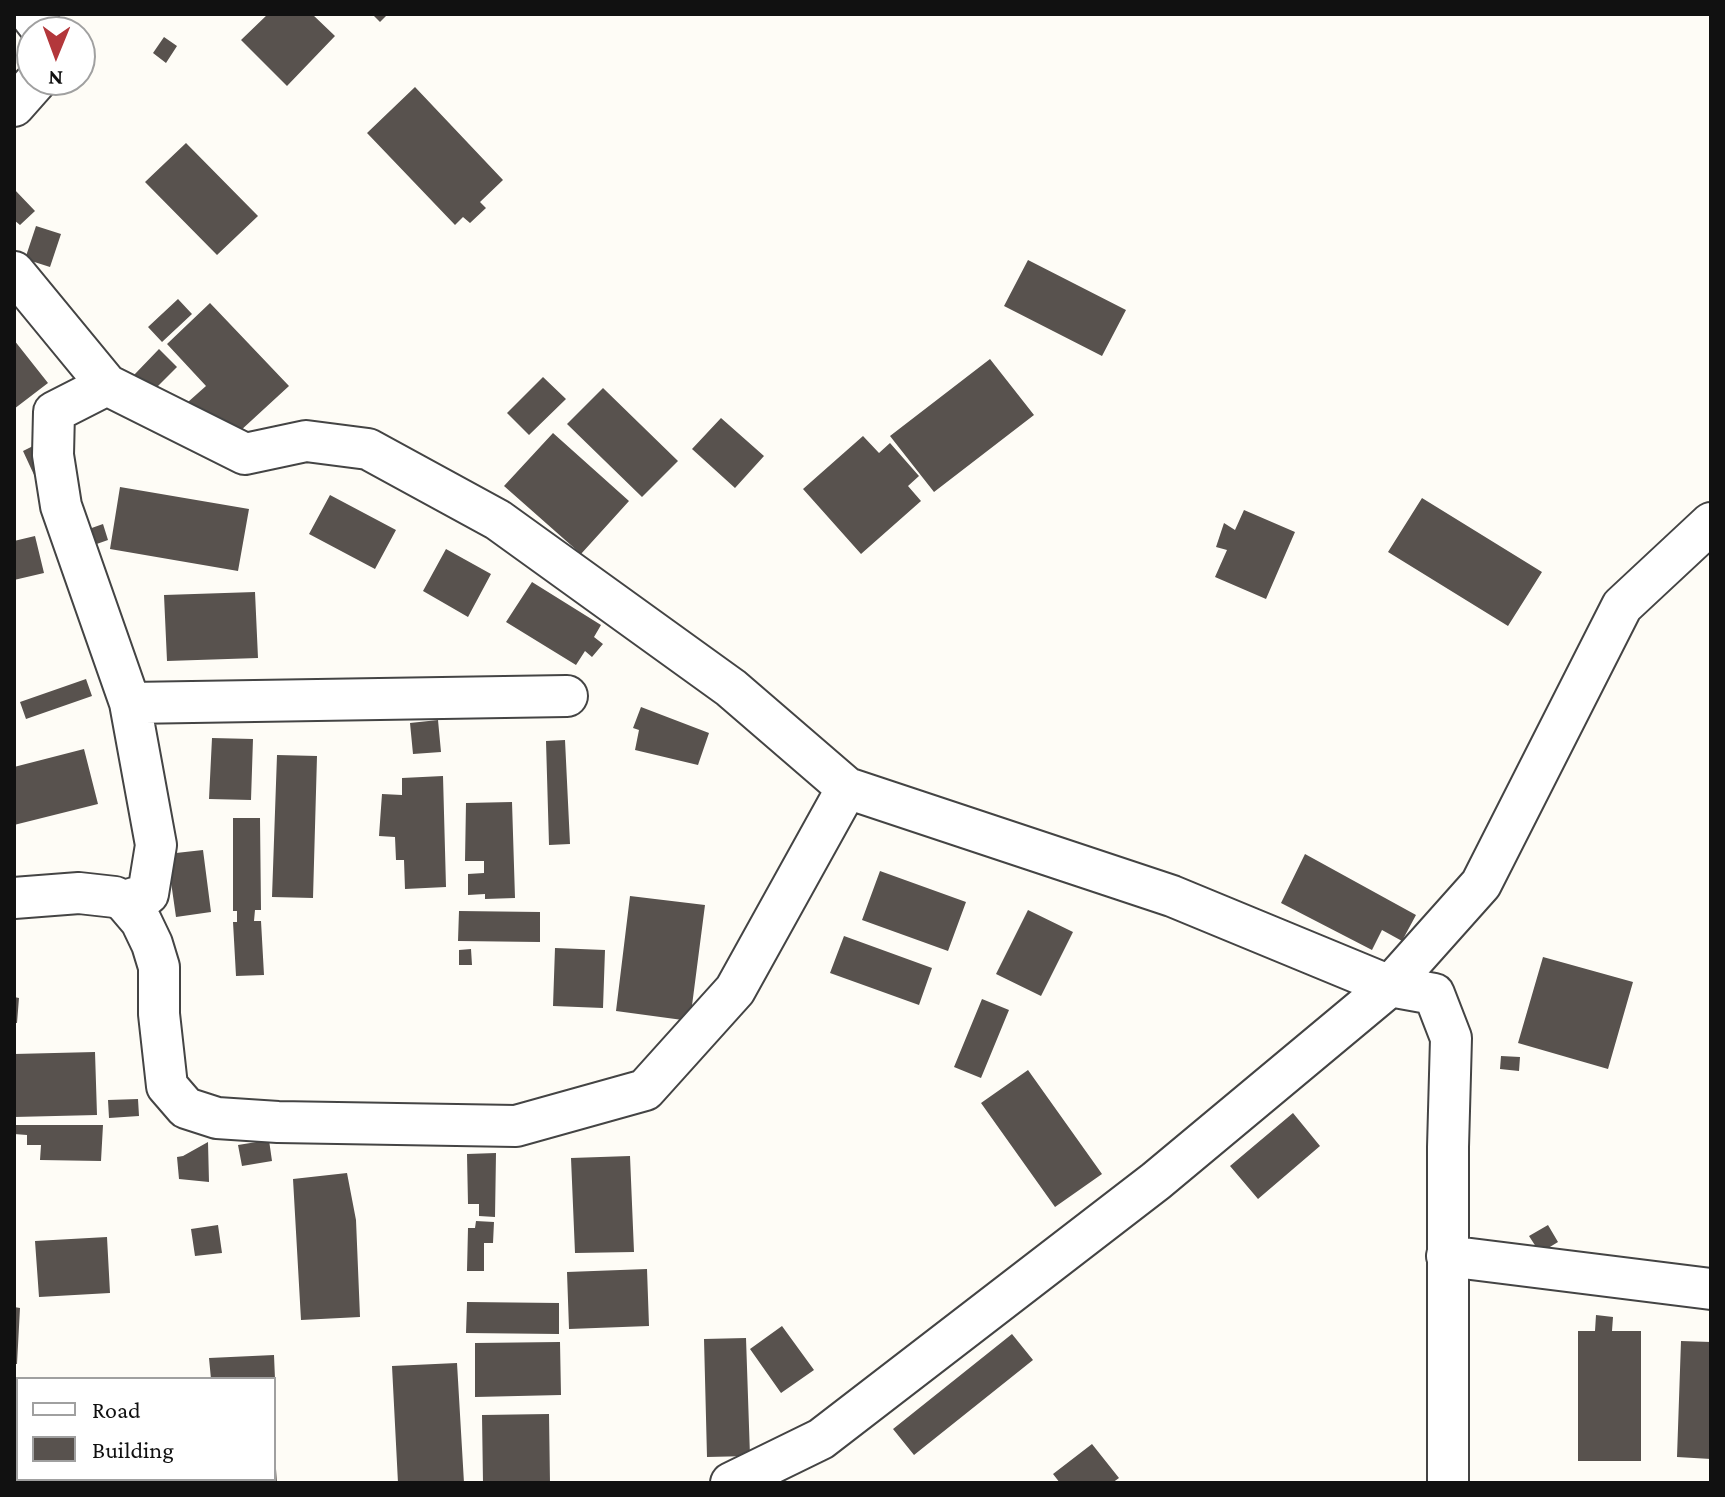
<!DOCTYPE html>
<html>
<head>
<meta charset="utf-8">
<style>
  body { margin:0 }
  #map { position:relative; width:1725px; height:1497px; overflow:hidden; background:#fefcf6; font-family:"Crimson Pro",serif }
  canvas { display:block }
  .frame { position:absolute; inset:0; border:16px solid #111; pointer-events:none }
  .legend { position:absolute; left:16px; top:1377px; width:260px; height:104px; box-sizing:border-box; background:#fff; border:2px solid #a0a0a0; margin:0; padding:10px 14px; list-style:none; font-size:24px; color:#111 }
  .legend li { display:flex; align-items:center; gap:16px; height:40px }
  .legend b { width:40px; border:2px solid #a0a0a0 }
  .north { position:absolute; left:16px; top:16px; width:80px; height:80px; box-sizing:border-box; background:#fff; border:2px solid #a0a0a0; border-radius:50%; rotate:181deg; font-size:22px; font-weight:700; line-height:32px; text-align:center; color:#111 }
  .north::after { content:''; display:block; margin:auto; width:28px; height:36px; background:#b3373b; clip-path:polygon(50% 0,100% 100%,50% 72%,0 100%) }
</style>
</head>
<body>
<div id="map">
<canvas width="1725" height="1497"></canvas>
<div class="frame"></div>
<ul class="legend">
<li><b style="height:10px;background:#fff"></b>Road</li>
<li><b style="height:22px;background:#58524e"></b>Building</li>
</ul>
<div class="north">N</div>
</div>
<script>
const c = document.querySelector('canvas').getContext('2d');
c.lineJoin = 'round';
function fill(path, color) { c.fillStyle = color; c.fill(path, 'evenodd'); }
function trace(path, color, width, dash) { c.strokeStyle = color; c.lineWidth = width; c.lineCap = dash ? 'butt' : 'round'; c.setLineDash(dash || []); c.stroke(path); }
const building = new Path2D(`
  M268,14H312L335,36L287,86L241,40Z
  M372,14H388L380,22Z
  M164,37L177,46L166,63L153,53Z
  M415,87L503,180L480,202L486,208L470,223L463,217L455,225L367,133Z
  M186,143L258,216L217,255L145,182Z
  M14,189L35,211L20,225L14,220Z
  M36,226L61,234L50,267L25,259Z
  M1028,260L1126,310L1102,356L1004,306Z
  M178,299L192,314L162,342L148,327Z
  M210,303L289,386L227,443L188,402L206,386L167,344Z
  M14,340L48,383L14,409Z
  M159,349L177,367L152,392L134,375Z
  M990,359L1034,415L934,492L890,436Z
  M543,377L566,399L529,435L507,413Z
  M603,388L678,461L642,497L567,424Z
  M721,418L764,456L735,488L692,449Z
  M553,433L629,501L581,554L504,486Z
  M863,436L879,453L890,443L919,476L908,486L921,501L861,554L803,489Z
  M35,445L48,471L35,477L23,451Z
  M120,487L249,509L238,571L110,549Z
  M330,495L396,530L375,569L309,534Z
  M1422,498L1542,572L1508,626L1388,552Z
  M1244,510L1295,532L1266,599L1215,577L1227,550L1216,547L1224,523L1235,530Z
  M103,524L108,540L91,546L86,530Z
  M35,536L44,573L14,580V541Z
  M446,549L491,574L468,617L423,591Z
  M532,582L601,625L594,637L603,644L592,657L585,651L576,665L506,622Z
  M255,592L258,658L167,661L164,595Z
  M86,679L92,696L26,719L20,702Z
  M641,707L709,733L698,765L635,750L639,730L633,728Z
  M438,720L441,752L413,754L410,723Z
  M212,738L253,739L251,800L209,799Z
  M565,740L570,844L549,845L546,741Z
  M84,749L98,804L14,825V767Z
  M277,755L317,756L313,898L272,897Z
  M443,776L446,887L405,889L404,860H396L395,837L379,836L382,794L402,795V778Z
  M512,802L515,898L485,899V894L468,895V874L484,873V861H465L466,803Z
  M233,818H260L261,910H255L254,921H261L264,975L236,976L233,922H237V911H233Z
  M203,850L211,912L176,917L167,854Z
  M1305,854L1416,915L1402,941L1382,930L1372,950L1281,903Z
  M880,871L966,902L948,951L862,920Z
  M630,896L705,905L690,1021L616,1011Z
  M1028,910L1073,932L1041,996L996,974Z
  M459,911L540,912V942L458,941Z
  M844,936L932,968L919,1005L830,973Z
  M555,948L605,950L603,1008L553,1006Z
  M471,949L472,965H459V950Z
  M1543,957L1633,982L1608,1069L1518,1043Z
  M14,997L19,998L17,1023H14Z
  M982,999L1009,1010L981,1078L954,1067Z
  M95,1052L97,1115L14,1117V1054Z
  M1501,1056L1520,1057L1519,1071L1500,1069Z
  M1028,1070L1102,1174L1055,1207L981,1103Z
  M138,1099L139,1116L109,1118L108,1100Z
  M1293,1113L1320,1146L1258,1199L1230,1166Z
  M14,1125H103L101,1161L40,1160L41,1145H27V1135L14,1134Z
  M269,1140L272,1161L242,1166L238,1145Z
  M208,1142L209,1182L179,1179L177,1157L183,1156Z
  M496,1153L495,1217L479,1216V1204H468L467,1154Z
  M630,1156L634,1252L575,1253L571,1158Z
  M347,1173L356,1220L360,1317L301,1320L293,1179Z
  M476,1221L494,1222L493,1243H484V1271H467L468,1228H475Z
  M218,1225L222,1253L195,1256L191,1229Z
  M1548,1225L1558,1242L1540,1253L1529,1236Z
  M107,1237L110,1293L39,1297L35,1241Z
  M647,1269L649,1326L569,1329L567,1272Z
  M467,1302L559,1303V1334L466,1333Z
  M14,1307L20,1308L17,1364H14Z
  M1596,1315L1613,1317L1612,1331H1641V1461H1578V1331H1595Z
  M782,1326L814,1370L781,1393L750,1349Z
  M1012,1334L1033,1360L914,1455L893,1429Z
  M746,1338L750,1456L707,1457L704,1339Z
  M1681,1341L1711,1342V1459L1677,1457Z
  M560,1342L561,1395L475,1397V1343Z
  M274,1355L275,1379H211L209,1358Z
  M457,1363L464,1483H398L392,1366Z
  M549,1414L550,1483H483L482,1415Z
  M1092,1444L1119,1478L1112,1483H1060L1053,1474Z
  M274,1469H276L277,1483H229L228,1479H274Z`);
const minor = new Path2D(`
  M30,14L44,32
  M14,106L37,80
  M14,272L107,385L245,454L306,441L368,449L498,520L731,688L847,788L1172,896L1390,986L1434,994L1451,1038L1448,1147V1483
  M107,385L54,412L53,455L61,506L130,703L156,845L148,894L124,901
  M130,703L567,696
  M14,898L79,893L115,897L124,901L141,921L152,944L159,967V1014L167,1086L186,1108L217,1118L278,1122L516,1126L645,1090L735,990L847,788
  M1447,1256L1711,1289
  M14,1462L18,1463
  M75,1479L90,1483
  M731,1483L821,1439L1156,1181L1390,986L1481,884L1622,606L1711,523`);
fill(building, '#58524e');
trace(minor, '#444', 44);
trace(minor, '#fff', 40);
</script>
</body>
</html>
